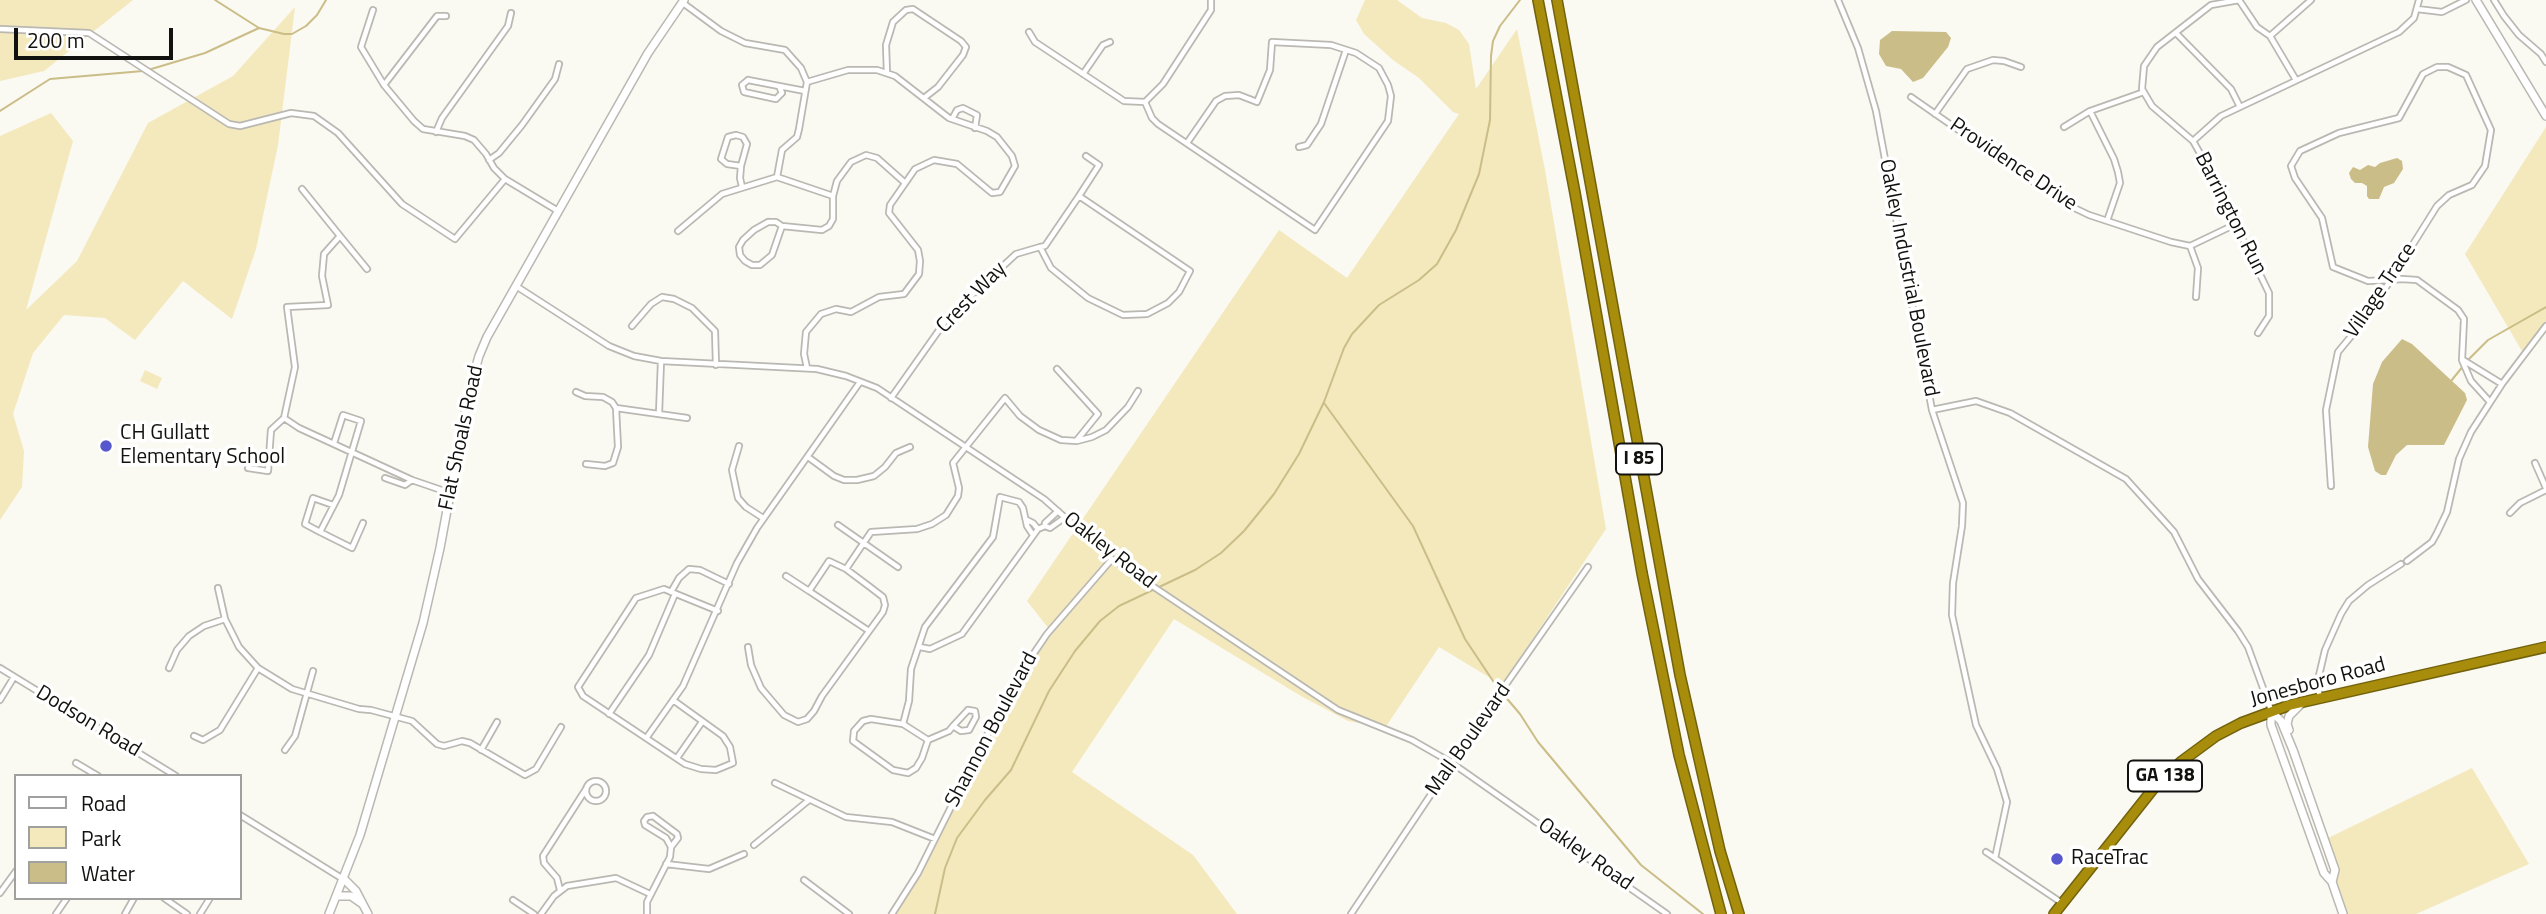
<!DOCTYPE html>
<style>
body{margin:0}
#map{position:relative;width:2546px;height:914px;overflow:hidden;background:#faf9f2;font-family:"Titillium Web",sans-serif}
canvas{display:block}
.legend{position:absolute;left:14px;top:774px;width:228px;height:126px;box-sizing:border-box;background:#fff;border:2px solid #a0a09f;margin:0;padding:9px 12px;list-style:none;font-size:21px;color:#11110f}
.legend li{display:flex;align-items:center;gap:14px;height:35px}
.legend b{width:35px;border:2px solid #a0a09f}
.scale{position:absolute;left:14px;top:28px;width:159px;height:32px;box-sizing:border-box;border:4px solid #11110f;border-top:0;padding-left:9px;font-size:21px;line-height:24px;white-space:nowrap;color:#11110f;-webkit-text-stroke:5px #fff;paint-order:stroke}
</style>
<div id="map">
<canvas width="2546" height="914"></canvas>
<ul class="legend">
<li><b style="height:9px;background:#fff"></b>Road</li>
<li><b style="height:19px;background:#f4e9bd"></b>Park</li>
<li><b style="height:19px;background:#cbbd87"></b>Water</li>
</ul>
<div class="scale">200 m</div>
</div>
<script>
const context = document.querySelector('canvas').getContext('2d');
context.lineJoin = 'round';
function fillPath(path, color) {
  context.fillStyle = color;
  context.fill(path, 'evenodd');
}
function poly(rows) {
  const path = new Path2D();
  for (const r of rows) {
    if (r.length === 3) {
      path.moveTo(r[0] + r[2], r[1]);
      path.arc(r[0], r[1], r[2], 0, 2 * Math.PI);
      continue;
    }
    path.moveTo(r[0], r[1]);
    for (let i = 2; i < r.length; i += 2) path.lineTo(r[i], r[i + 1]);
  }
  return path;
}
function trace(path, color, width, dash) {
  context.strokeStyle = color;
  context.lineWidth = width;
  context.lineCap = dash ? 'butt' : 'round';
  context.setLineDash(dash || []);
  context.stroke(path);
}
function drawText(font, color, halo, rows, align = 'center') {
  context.font = font + ' "Titillium Web",sans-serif';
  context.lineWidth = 7;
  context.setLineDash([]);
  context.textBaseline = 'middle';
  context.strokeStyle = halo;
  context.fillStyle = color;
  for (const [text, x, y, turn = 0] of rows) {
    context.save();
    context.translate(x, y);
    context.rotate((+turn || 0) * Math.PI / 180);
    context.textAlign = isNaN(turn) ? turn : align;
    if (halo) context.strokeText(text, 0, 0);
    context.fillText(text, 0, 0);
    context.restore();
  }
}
fillPath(poly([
 [0,0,133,0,44,71,0,81],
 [1365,0,1397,0,1422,18,1446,23,1459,30,1469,44,1476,89,1517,29,1545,170,1606,529,1502,685,1439,647,1385,728,1348,721,1301,696,1174,619,1072,772,1193,855,1237,914,893,914,940,836,994,725,1049,629,1027,601,1279,230,1347,278,1459,114,1453,112,1419,78,1393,60,1364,34,1356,20],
 [295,7,278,145,256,249,232,319,183,281,135,340,105,318,64,315,33,353,13,414,24,451,22,487,0,520,0,136,51,113,73,141,26,310,77,261,148,123,233,76],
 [2546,127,2546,324,2526,358,2465,254],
 [145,370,162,378,157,389,140,381],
 [2472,768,2529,864,2416,914,2344,914,2324,840]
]), '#f4e9bd');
fillPath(poly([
 [1892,31,1946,32,1951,38,1948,47,1923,78,1913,82,1901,69,1886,66,1879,54,1880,40],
 [2397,158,2402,161,2403,169,2394,183,2384,187,2379,199,2369,199,2367,196,2367,186,2362,183,2355,183,2351,179,2349,173,2353,167,2360,170,2368,165,2375,167,2380,163],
 [2402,339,2412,344,2465,393,2467,400,2444,445,2407,445,2396,455,2386,475,2381,475,2375,471,2368,447,2373,384,2382,362]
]), '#cbbd87');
trace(poly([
 [215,0,259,28,284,34,292,34,306,26,317,15,326,0],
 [148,70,205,53,259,28],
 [0,111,50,79,143,71],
 [2467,361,2488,340,2546,307],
 [2451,381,2464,365],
 [1324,403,1413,526,1465,639,1499,690],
 [1503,694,1520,714,1538,742,1641,865,1703,914],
 [935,914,945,868,957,838,985,800,1011,770,1049,691,1075,651,1100,621,1119,606,1195,570,1221,553,1244,531,1274,494,1299,454,1324,402,1344,348,1352,334,1379,305,1419,280,1437,264,1456,230,1479,174,1490,120,1491,56,1493,41,1500,26,1520,0]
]), '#cbbd87', 2);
const street = poly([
 [1838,0,1858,48,1876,111,1932,410,1963,503,1962,526,1953,583,1952,615,1976,725,1997,769,2007,802,1995,858],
 [2239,0,2211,5,2157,47,2144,66,2142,89,2152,106,2193,141,2210,171,2269,293,2269,316,2258,333],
 [2239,0,2257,27,2270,36,2296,80],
 [2494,0,2504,16,2519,35,2541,54,2546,62],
 [2417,9,2442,12,2466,0],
 [373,10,361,47,384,85,414,121,423,129,465,136,474,140,486,154,494,168,505,179,558,211],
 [0,29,89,33,229,124,240,126,291,113,314,116,338,133,402,204,455,239,505,179],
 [1029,32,1035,42,1124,101,1145,102,1152,118,1158,124,1315,230,1388,121,1391,96,1388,85,1379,68,1356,53,1331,45,1272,42,1270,70,1257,102,1239,95,1225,96,1216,101,1187,143],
 [2176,33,2231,89,2240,107],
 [2270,36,2311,0],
 [887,73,886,45,893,22,906,10,913,9,961,41,966,47,963,55,938,87,924,98],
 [1083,74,1103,45,1110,42],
 [748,80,779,86,782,93,776,99,744,92,742,85,748,80],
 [807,82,848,70,877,70,895,76,949,118,987,131,997,137,1012,156,1015,166,1000,192,992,193,957,164,934,160,915,169,890,205,889,213,918,250,920,261,919,274,904,294,879,297,851,312,836,309,821,314,806,332,804,354,807,368],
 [384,85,437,16,446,16],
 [779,86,805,91],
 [1911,97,2062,202,2089,215,2171,242,2190,246,2236,224],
 [1145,102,1163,84,1211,10,1211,0],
 [2090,111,2114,159,2118,172,2120,183,2107,221],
 [1935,114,1967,69,1993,60,2004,61,2021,67],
 [952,119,957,110,963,108,977,115,975,128],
 [2064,127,2090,111,2144,92],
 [436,132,442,118,508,26,511,13],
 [736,135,743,137,747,144,741,166,727,164,721,159,728,137,736,135],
 [2193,141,2221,116,2399,32,2414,18,2419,0],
 [1299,147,1307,145,1321,124,1346,50],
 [489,160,499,153,522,125,555,79,559,64],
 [741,166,740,178,742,187],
 [777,177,833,196],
 [302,189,340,236,324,254,322,276,328,305,287,307,295,367,284,418,299,428,412,480,450,493],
 [1079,196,1190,271,1179,292,1168,303,1147,314,1123,315,1088,298,1051,268,1040,247,1045,246,1079,196],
 [1079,196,1099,165,1086,156],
 [768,222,776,222,782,226,772,255,760,265,752,265,745,261,740,255,739,247,743,240,754,230,768,222],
 [782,226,822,230,829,226,833,219,833,196,837,181,851,162,866,155,877,158,904,182],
 [678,231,722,194,777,177,782,150,797,137,799,129,807,82,801,68,785,50,745,43,721,31,683,3],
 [340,236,367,269],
 [2190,246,2198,268,2196,297],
 [516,286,609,346,634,356,661,361,817,369,846,376,877,388,1044,499,1112,559,1338,710,1412,740,1452,763,1667,914],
 [632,326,651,304,662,297,674,299,692,308,715,331,716,365],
 [2463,360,2502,384],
 [1057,369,1098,414,1077,440],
 [576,392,585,396,603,397,612,402,616,408,618,447,613,463,605,466,586,464],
 [891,398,949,316,1016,254,1040,247],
 [616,408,687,418],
 [1932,410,1976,401,2010,413,2126,479,2174,532,2198,579,2238,631,2248,647,2271,710],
 [659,414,661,361],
 [334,443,343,415,361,421,339,495,320,532,352,548,363,523],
 [739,446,732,470,738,498,746,507,763,518],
 [808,457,834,476,844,480,857,480,874,476,885,467,896,453,910,447],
 [2535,463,2546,488],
 [248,468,268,471,271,430,284,418],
 [385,478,405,485,412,480],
 [2331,486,2326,410,2338,352,2367,317,2379,297,2391,280,2395,273,2437,206,2449,195,2472,185,2485,166,2491,130,2466,75,2448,67,2437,67,2423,74,2399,118,2339,133,2300,151,2291,166,2295,178,2322,218,2333,267,2368,281,2391,280,2402,279,2417,280,2458,310,2464,319,2462,360,2471,381,2490,402],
 [2510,513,2520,503,2546,490],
 [1027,520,1033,523,1038,529],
 [838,525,898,567],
 [1045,526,1045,523,1058,511],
 [320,532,305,524,313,498,333,505],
 [2407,561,2432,542,2437,533,2447,512,2459,459,2471,432,2502,384,2546,326],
 [846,569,871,532,917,529,932,524,946,515,958,496,959,488,953,463,1005,398,1020,416,1039,430,1061,440,1077,441,1092,437,1106,430,1128,407,1138,391],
 [786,576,809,591],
 [218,588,225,619,239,647,258,668,292,689,359,709,371,710,412,721,437,744,444,746,462,741,470,743,525,775,536,769,561,727],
 [671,592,679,578,689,569,700,570,729,584],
 [748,647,751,665,761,688,784,715,798,722,807,719,814,711,822,696,883,612,885,605,883,597,870,587,846,569,829,561,809,591,869,631],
 [920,647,930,649,962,634,1038,529,1045,526,1050,528,1064,518],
 [0,668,176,776],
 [169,668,177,650,189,636,204,626,225,619],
 [2320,697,2317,684,2325,650,2341,614,2349,601,2368,585,2401,564],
 [0,700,14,677],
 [673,700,723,736,730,747,733,763,716,770,701,769,685,764,583,696,578,687,636,598,664,589,718,611],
 [968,710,975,711,976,717,969,730,961,731,953,726,968,710],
 [609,714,649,655,675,594],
 [871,719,903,724,928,740,922,758,916,768,908,773,893,770,853,741,854,731,863,721,871,719],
 [903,724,909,701,911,669,925,627,993,537,1000,497,1019,502,1023,508,1027,526,1033,535],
 [194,736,203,740,220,730,258,668],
 [647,737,683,686,737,563,757,528,860,382],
 [928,740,949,731,953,726],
 [285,750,295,736,313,671],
 [481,750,497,722],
 [677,758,702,722],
 [76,763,98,776],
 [596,791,10],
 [775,783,846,817,892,822,935,839],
 [240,815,343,879],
 [653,816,677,834,678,838,671,847,666,838,645,825,644,821,647,817,653,816],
 [754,845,809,800],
 [1986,852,2062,903],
 [666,864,709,869,744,854],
 [804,880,849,914],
 [560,890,557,878,544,863,543,856,586,789],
 [0,893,16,871],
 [164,898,187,914],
 [513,900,534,914],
 [56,914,67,898],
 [125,914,134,898],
 [200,914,210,898],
 [541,914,554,896,567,886,616,878,650,894],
 [647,914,647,902,670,857,671,847],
 [892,914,918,873,1011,687,1047,634,1112,559],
 [1351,914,1474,730,1588,567]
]);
const secondary = poly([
 [2476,0,2546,116],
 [2271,710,2271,725,2324,873,2332,882,2343,914],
 [2271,711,2281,721,2293,750,2335,870,2332,882],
 [2289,730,2287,724,2289,716,2302,703],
 [344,879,356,891,368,914],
 [337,896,351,896,361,903],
 [329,914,360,835,423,623,440,548,469,391,479,356,487,337,648,53,684,0]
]);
const highway = poly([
 [1538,0,1575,193,1642,573,1679,755,1721,914],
 [1557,0,1680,675,1720,851,1739,914],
 [2054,914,2157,784,2182,761,2216,736,2241,723,2290,705,2546,647]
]);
trace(street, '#bab8b2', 8);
trace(secondary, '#bab8b2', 10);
trace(highway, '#72620c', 12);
trace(street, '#fff', 4.5);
trace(secondary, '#fff', 7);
trace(highway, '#a78d0b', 9);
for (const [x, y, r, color] of [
 [106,446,7,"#5757ce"],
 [2057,859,7,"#5757ce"]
]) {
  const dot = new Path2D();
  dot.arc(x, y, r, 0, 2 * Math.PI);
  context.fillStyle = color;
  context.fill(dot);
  trace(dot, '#fff', 2.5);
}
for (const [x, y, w] of [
 [1639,459,46],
 [2165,776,74]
]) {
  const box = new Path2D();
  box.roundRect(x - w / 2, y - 15.5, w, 31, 5);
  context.fillStyle = '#fff';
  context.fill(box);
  trace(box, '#11110f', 2);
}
drawText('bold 19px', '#11110f', null, [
 ["I 85",1639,459],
 ["GA 138",2165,776]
]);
drawText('21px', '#11110f', '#fff', [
 ["Providence Drive",2013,165,34],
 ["Barrington Run",2230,214,63],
 ["Oakley Industrial Boulevard",1908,278,79],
 ["Village Trace",2381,291,-56],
 ["Crest Way",972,298,-46],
 ["Flat Shoals Road",462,438,-78],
 ["Oakley Road",1109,551,38],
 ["Jonesboro Road",2318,683,-15],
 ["Dodson Road",88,722,31],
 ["Shannon Boulevard",992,730,-62],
 ["Mall Boulevard",1469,740,-55],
 ["Oakley Road",1585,855,35]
]);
drawText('21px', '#11110f', '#fff', [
 ["CH Gullatt",120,434],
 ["Elementary School",120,458],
 ["RaceTrac",2071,859]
], 'left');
</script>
